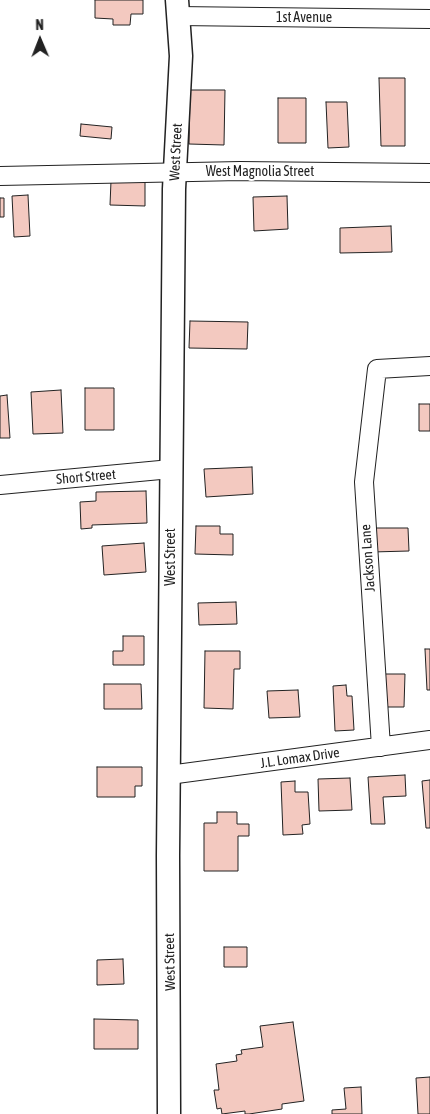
<!DOCTYPE html>
<style>
body{margin:0}
#map{position:relative;width:430px;height:1114px;overflow:hidden;background:#fff;font-family:"Asap Condensed",sans-serif}
canvas{display:block}
.north{position:absolute;left:15px;top:15px;width:50px;height:50px;-webkit-text-stroke:4px #fff;paint-order:stroke;rotate:359deg;font-size:14px;font-weight:700;line-height:20px;text-align:center;color:#222}
.north::after{content:'';display:block;margin:auto;width:18px;height:22px;background:#222;clip-path:polygon(50% 0,100% 100%,50% 72%,0 100%)}
</style>
<div id="map">
<canvas width="430" height="1114"></canvas>
<div class="north">N</div>
</div>
<script>
const context = document.querySelector('canvas').getContext('2d');
context.lineJoin = 'round';
function fillPath(path, color) {
  context.fillStyle = color;
  context.fill(path, 'evenodd');
}
function poly(rows) {
  const path = new Path2D();
  for (const r of rows) {
    path.moveTo(r[0], r[1]);
    for (let i = 2; i < r.length; i += 2) path.lineTo(r[i], r[i + 1]);
  }
  return path;
}
function trace(path, color, width, dash) {
  context.strokeStyle = color;
  context.lineWidth = width;
  context.lineCap = dash ? 'butt' : 'round';
  context.setLineDash(dash || []);
  context.stroke(path);
}
function drawText(font, color, halo, rows, align = 'center') {
  context.font = font + ' "Asap Condensed",sans-serif';
  context.lineWidth = 4;
  context.setLineDash([]);
  context.textBaseline = 'middle';
  context.strokeStyle = halo;
  context.fillStyle = color;
  for (const [text, x, y, turn = 0] of rows) {
    context.save();
    context.translate(x, y);
    context.rotate((+turn || 0) * Math.PI / 180);
    context.textAlign = isNaN(turn) ? turn : align;
    if (halo) context.strokeText(text, 0, 0);
    context.fillText(text, 0, 0);
    context.restore();
  }
}
const building = poly([
 [95,0,143,0,143,14,131,14,130,25,113,25,113,19,95,18,95,0],
 [379,78,405,78,405,146,381,146,379,78],
 [190,90,225,90,224,145,189,144,190,90],
 [278,98,306,98,306,143,278,143,278,98],
 [326,102,347,102,349,147,328,148,326,102],
 [81,124,112,127,111,139,80,136,81,124],
 [111,181,145,182,145,206,110,205,111,181],
 [28,195,30,236,14,237,12,196,28,195],
 [287,196,288,229,254,231,253,197,287,196],
 [0,198,4,198,4,217,0,217,0,198],
 [391,226,392,252,340,253,340,228,391,226],
 [190,321,248,322,247,349,189,348,190,321],
 [85,388,114,388,114,430,85,430,85,388],
 [61,390,63,433,33,434,31,392,61,390],
 [7,395,10,438,0,438,0,396,7,395],
 [419,404,430,404,430,431,419,431,419,404],
 [252,467,253,494,206,497,204,469,252,467],
 [146,491,147,523,92,525,92,528,81,529,80,502,96,501,96,492,146,491],
 [196,526,220,526,220,534,233,534,233,555,195,554,196,526],
 [372,528,408,528,409,551,372,552,372,528],
 [144,543,146,572,104,575,102,546,144,543],
 [236,602,237,624,199,625,198,603,236,602],
 [123,636,144,636,144,665,113,665,113,651,123,651,123,636],
 [425,649,430,649,430,690,427,690,425,649],
 [205,651,240,651,240,669,234,669,233,709,204,708,205,651],
 [380,674,405,674,404,707,379,707,380,674],
 [104,684,141,684,142,709,104,709,104,684],
 [346,685,347,696,352,696,354,730,335,731,333,686,346,685],
 [298,690,300,717,269,718,267,691,298,690],
 [97,767,142,767,142,786,135,786,135,797,97,797,97,767],
 [405,775,406,796,383,797,385,824,371,824,368,777,405,775],
 [350,778,352,810,319,811,318,779,350,778],
 [430,780,430,828,426,828,422,781,430,780],
 [295,781,295,792,308,792,310,824,302,825,303,834,283,835,281,782,295,781],
 [217,812,237,812,237,824,249,824,249,836,238,836,238,871,204,871,204,823,217,823,217,812],
 [224,947,247,947,247,967,224,967,224,947],
 [123,959,124,984,97,985,97,960,123,959],
 [94,1019,138,1020,138,1049,94,1049,94,1019],
 [293,1022,304,1101,282,1104,282,1109,249,1114,245,1114,245,1111,222,1114,221,1108,217,1109,214,1090,219,1090,216,1064,237,1061,236,1055,242,1054,241,1050,263,1047,260,1026,293,1022],
 [430,1077,430,1114,418,1114,416,1078,430,1077],
 [361,1087,362,1114,332,1114,332,1110,346,1109,344,1088,361,1087]
]);
fillPath(building, '#f3c9c0');
trace(building, '#222', 1);
const minor = poly([
 [177,16,430,19],
 [0,176,240,171,430,173],
 [0,485,171,469],
 [381,747,364,482,377,369,430,366],
 [169,775,430,740]
]);
const tertiary = poly([
 [169,1114,168,855,174,189,181,56,177,0]
]);
trace(minor, '#222', 20);
trace(tertiary, '#222', 25);
trace(minor, '#fff', 18);
trace(tertiary, '#fff', 22);
drawText('14px', '#222', '#fff', [
 ["1st Avenue",304,18],
 ["West Street",176,152,-87],
 ["West Magnolia Street",260,172],
 ["Short Street",86,477,-5],
 ["West Street",171,557,-90],
 ["Jackson Lane",368,558,-94],
 ["J.L. Lomax Drive",300,758,-8],
 ["West Street",170,962,-91]
]);
</script>
